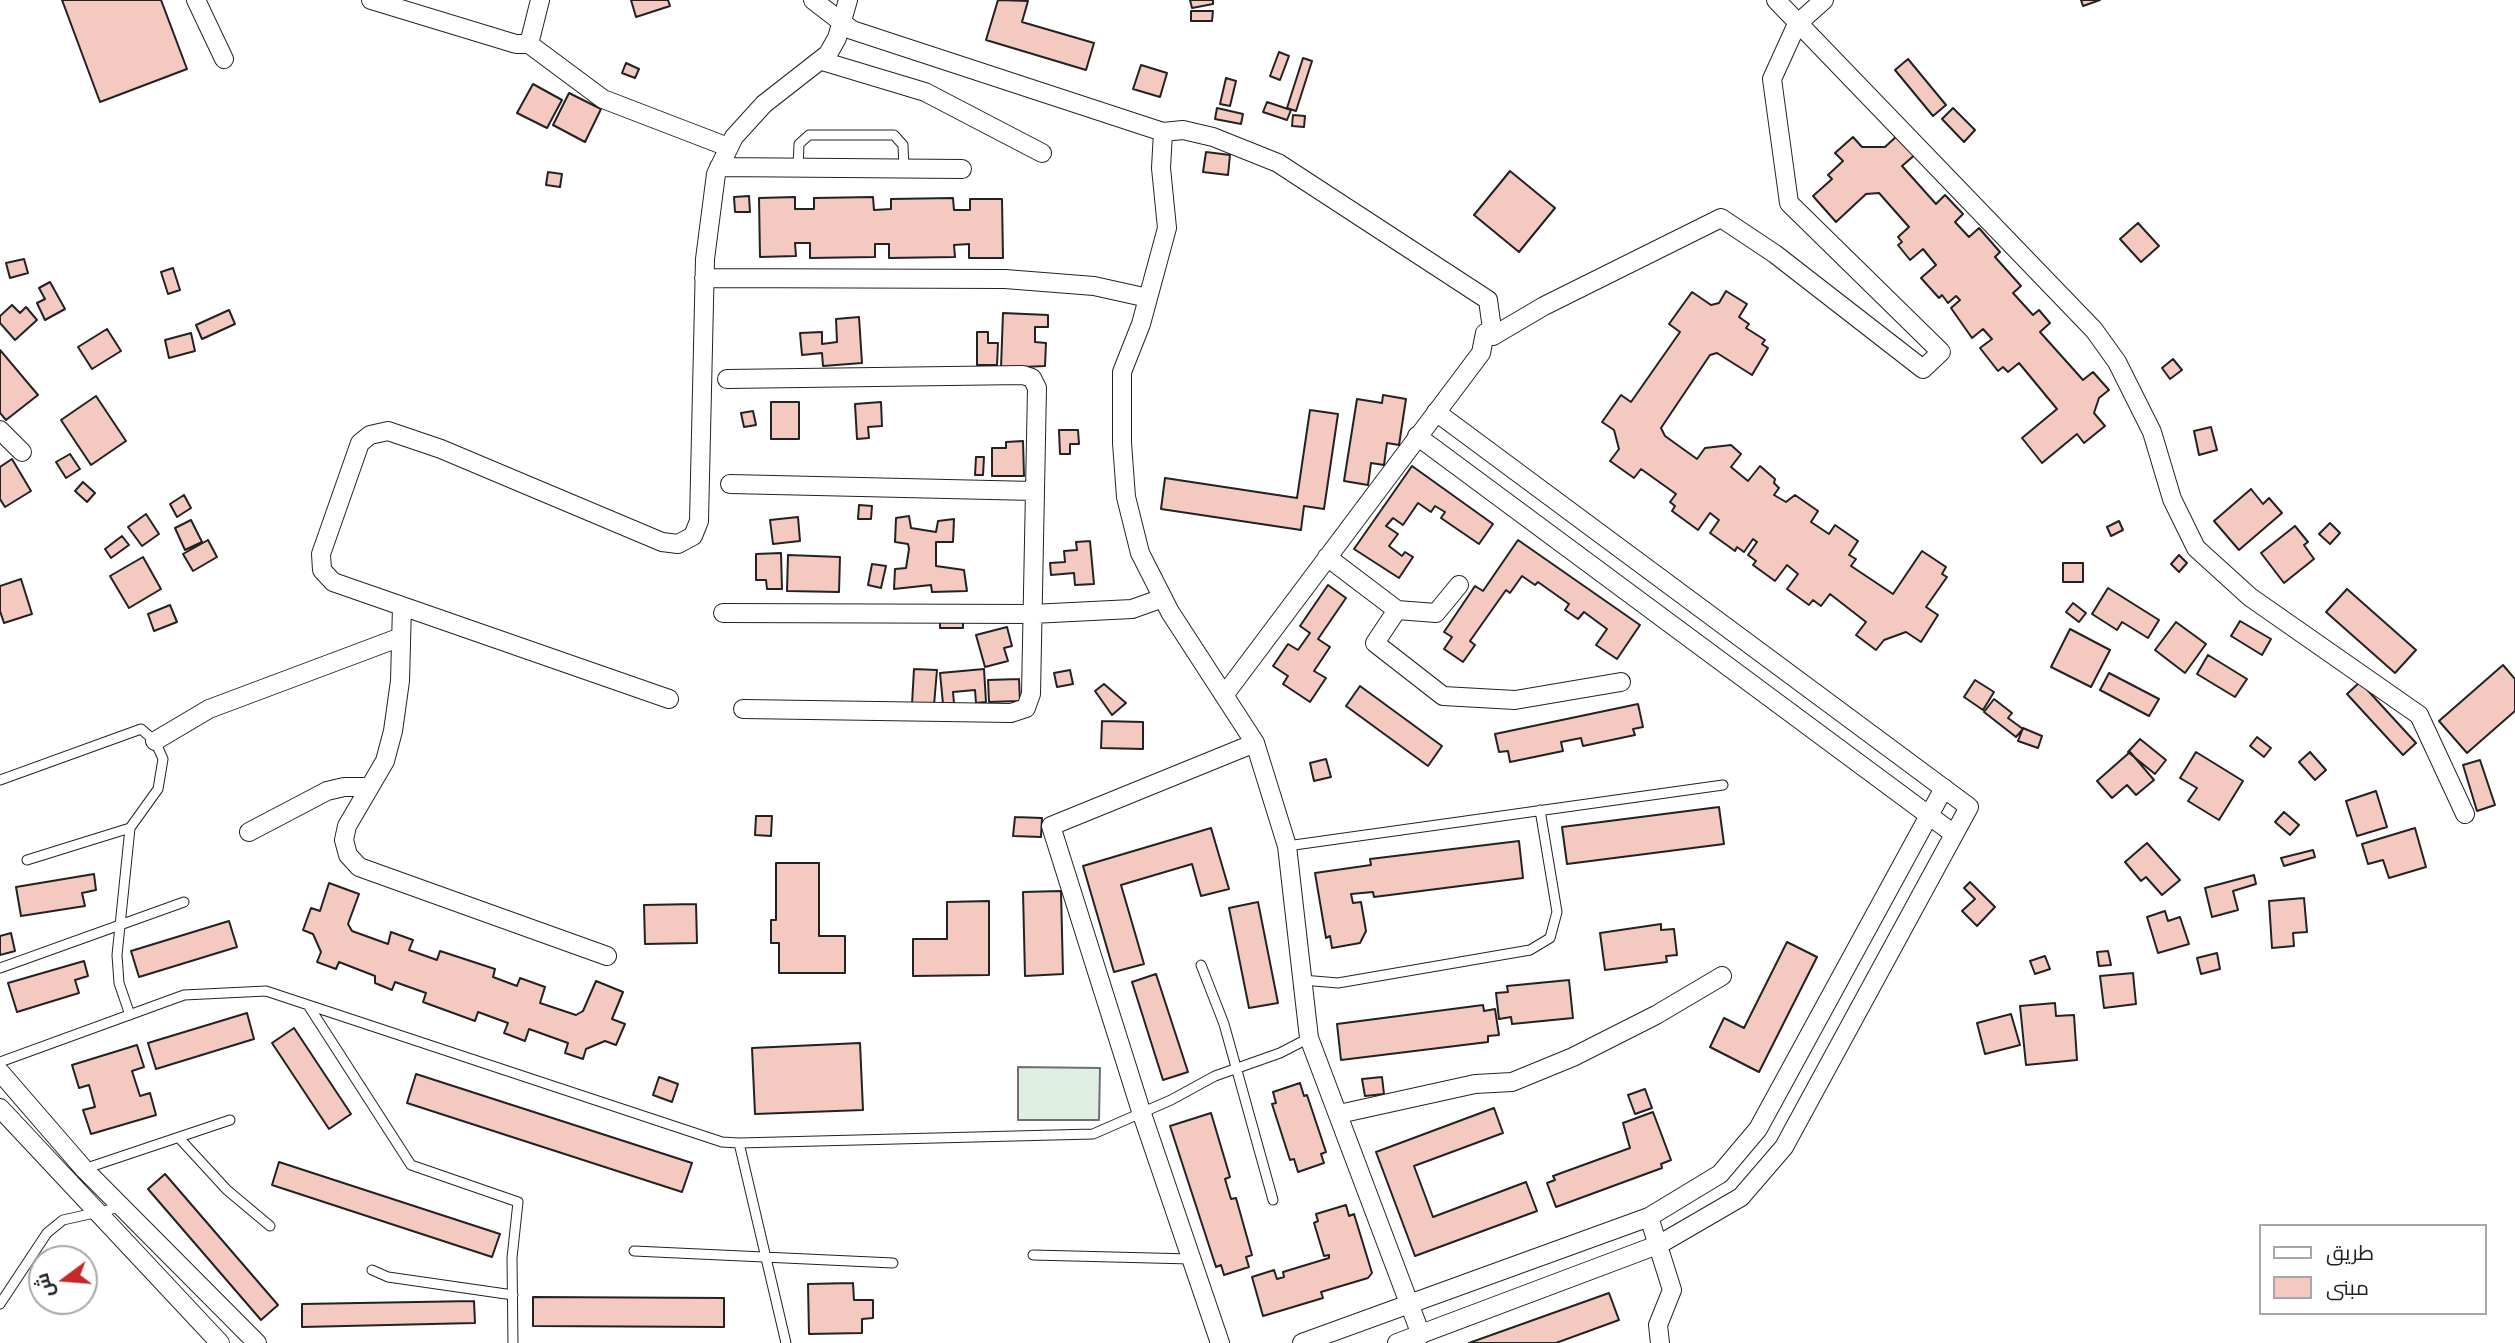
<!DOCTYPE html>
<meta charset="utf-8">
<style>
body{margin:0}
#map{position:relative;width:2515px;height:1343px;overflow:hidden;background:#fff;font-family:"Space Grotesk",Cairo,sans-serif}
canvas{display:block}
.legend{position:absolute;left:2259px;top:1224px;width:228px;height:91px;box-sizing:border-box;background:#fff;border:2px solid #a7a7a7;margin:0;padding:9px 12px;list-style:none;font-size:21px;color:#222}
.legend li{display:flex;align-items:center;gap:14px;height:35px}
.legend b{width:35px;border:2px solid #a7a7a7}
.north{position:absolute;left:28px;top:1245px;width:70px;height:70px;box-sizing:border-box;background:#fff;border:2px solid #a7a7a7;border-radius:50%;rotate:254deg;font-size:19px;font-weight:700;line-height:28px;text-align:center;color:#222}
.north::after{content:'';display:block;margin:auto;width:24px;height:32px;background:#c62828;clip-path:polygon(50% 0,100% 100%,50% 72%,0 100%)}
</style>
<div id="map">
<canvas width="2515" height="1343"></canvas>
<ul class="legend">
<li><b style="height:9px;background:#fff"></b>طريق</li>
<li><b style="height:19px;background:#f3c9c0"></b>مبنى</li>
</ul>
<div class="north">ش</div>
</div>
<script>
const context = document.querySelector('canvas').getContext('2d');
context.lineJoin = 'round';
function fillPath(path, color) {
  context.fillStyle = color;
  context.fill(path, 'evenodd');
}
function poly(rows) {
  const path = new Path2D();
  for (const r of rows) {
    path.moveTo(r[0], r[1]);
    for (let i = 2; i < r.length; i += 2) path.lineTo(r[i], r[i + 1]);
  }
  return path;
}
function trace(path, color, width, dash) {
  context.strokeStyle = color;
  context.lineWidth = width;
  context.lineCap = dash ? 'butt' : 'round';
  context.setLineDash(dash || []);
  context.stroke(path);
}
const green = poly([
 [1018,1067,1100,1068,1099,1120,1018,1120,1018,1067]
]);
fillPath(green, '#e0efe3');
trace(green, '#6f6f6f', 2);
const building = poly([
 [62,0,161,0,187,69,100,102,62,0],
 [631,0,668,0,670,6,636,17,631,0],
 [998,0,1028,1,1022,22,1094,43,1086,70,986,40,998,0],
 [1190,0,1213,0,1213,4,1192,8,1190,0],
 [2081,0,2100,0,2083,6,2081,0],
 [1191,11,1213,11,1212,21,1191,21,1191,11],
 [1279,52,1289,56,1280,80,1270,76,1279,52],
 [1303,58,1312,61,1296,111,1287,108,1303,58],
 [1908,59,1946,105,1933,116,1895,70,1908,59],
 [626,63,639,69,635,78,622,73,626,63],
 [1141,65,1167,73,1160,97,1133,89,1141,65],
 [1226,78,1236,81,1230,106,1220,104,1226,78],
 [533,84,562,100,547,128,517,113,533,84],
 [569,93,601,109,585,142,553,125,569,93],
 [1267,102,1291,110,1287,120,1263,112,1267,102],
 [1217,108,1243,114,1241,124,1215,119,1217,108],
 [1953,108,1975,130,1964,142,1942,119,1953,108],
 [1293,115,1305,116,1304,127,1292,126,1293,115],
 [1899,134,1917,153,1902,166,1936,204,1945,195,1963,214,1955,222,1969,237,1979,228,2000,252,1995,257,2021,286,2013,293,2033,315,2039,310,2050,323,2040,332,2083,380,2093,372,2109,390,2099,398,2094,413,2105,426,2084,443,2077,434,2042,463,2022,438,2057,409,2019,363,2008,372,2003,367,1998,371,1980,348,1992,339,1983,329,1972,338,1951,308,1960,300,1956,296,1948,303,1942,295,1939,298,1921,278,1936,265,1923,249,1910,260,1898,245,1902,242,1898,237,1909,227,1879,193,1866,194,1836,222,1813,196,1832,179,1828,175,1843,161,1835,153,1853,137,1862,147,1885,147,1899,134],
 [1206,152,1230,155,1228,175,1203,172,1206,152],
 [1510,171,1555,208,1519,252,1474,215,1510,171],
 [548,172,562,174,560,187,546,185,548,172],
 [749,196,750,212,735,212,734,197,749,196],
 [795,197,795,209,814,209,814,198,873,197,874,210,891,209,891,199,953,198,954,210,970,210,970,199,1002,199,1003,258,969,258,969,244,954,245,955,257,889,258,889,244,875,244,875,257,810,258,810,243,795,243,796,256,760,257,759,198,795,197],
 [2138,223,2159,246,2141,262,2120,239,2138,223],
 [24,259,28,273,10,278,6,263,24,259],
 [173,268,180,290,168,294,161,272,173,268],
 [50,282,65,309,45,320,37,303,45,299,39,288,50,282],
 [1726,291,1747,304,1739,317,1749,324,1746,328,1765,340,1762,344,1768,348,1752,375,1717,353,1710,355,1661,428,1665,436,1697,459,1705,448,1731,445,1741,454,1731,467,1748,481,1760,466,1775,479,1774,483,1779,488,1774,495,1786,502,1795,495,1818,511,1811,522,1829,534,1835,525,1858,541,1849,555,1856,559,1851,566,1893,594,1922,551,1946,567,1942,574,1947,577,1926,607,1938,615,1921,642,1906,632,1884,640,1876,650,1856,635,1866,622,1830,594,1821,606,1813,600,1809,605,1787,589,1798,574,1787,565,1775,581,1753,565,1756,561,1748,555,1757,542,1753,539,1744,552,1737,547,1735,551,1710,533,1719,520,1710,513,1698,530,1672,511,1675,506,1670,502,1676,494,1641,469,1634,478,1610,461,1619,449,1614,430,1602,422,1621,395,1631,402,1680,332,1669,324,1692,292,1711,305,1719,303,1726,291],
 [12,305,20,313,26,307,37,320,15,340,0,323,0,316,12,305],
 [229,310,235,324,202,339,196,325,229,310],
 [1003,313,1048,315,1048,327,1035,327,1035,342,1046,343,1045,366,1001,368,1003,313],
 [859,317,862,363,823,366,822,353,802,355,800,333,822,332,822,344,837,342,836,319,859,317],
 [107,329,121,351,92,369,78,347,107,329],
 [977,332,988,332,988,343,998,343,997,365,977,365,977,332],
 [191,333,195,351,169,358,165,340,191,333],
 [0,350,38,395,6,420,0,413,0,350],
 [2173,359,2182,370,2170,379,2162,368,2173,359],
 [1383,395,1406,399,1399,445,1387,443,1384,465,1371,463,1368,485,1344,481,1357,399,1382,403,1383,395],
 [96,396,126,441,91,465,61,420,96,396],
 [771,402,799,402,799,439,771,439,771,402],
 [881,402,882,426,868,427,869,438,857,439,855,404,881,402],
 [1310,410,1338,414,1324,509,1304,506,1301,530,1161,509,1165,478,1297,498,1310,410],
 [753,411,756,425,744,427,741,413,753,411],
 [2211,427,2217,450,2199,455,2194,431,2211,427],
 [1059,430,1078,430,1079,444,1070,444,1070,454,1060,454,1059,430],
 [1023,441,1024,476,992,476,992,448,1006,448,1006,442,1023,441],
 [70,454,80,469,66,478,56,462,70,454],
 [976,457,984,457,983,475,975,475,976,457],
 [12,459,31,491,5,507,0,499,0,467,12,459],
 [1412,466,1493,524,1479,544,1441,518,1445,512,1435,506,1431,512,1418,503,1403,525,1393,518,1386,526,1398,534,1389,546,1402,556,1405,552,1413,557,1399,578,1354,549,1412,466],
 [83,482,95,493,87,502,75,491,83,482],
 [2251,489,2263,504,2269,498,2282,513,2239,550,2214,521,2251,489],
 [184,495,191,508,177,517,170,504,184,495],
 [859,505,872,506,871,519,858,519,859,505],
 [146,514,159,534,142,546,128,527,146,514],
 [909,516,911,528,936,532,938,521,954,519,953,542,936,542,936,566,964,570,967,591,932,592,931,585,894,589,895,569,906,568,909,549,908,544,895,542,896,518,909,516],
 [798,517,800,541,773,544,770,520,798,517],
 [191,520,202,542,185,550,175,528,191,520],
 [2119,521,2123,530,2111,536,2107,527,2119,521],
 [2330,523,2340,533,2330,544,2319,534,2330,523],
 [2295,526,2308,542,2304,545,2314,559,2284,583,2261,553,2295,526],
 [122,536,129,545,111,558,105,549,122,536],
 [208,540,217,557,193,571,183,554,208,540],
 [1518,540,1640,625,1617,659,1596,645,1607,629,1584,612,1578,619,1565,610,1569,604,1538,582,1535,585,1522,576,1510,593,1506,590,1470,641,1475,645,1463,662,1444,649,1452,637,1444,632,1475,586,1483,591,1518,540],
 [1090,541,1094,584,1075,585,1074,573,1051,575,1050,563,1065,562,1064,551,1077,550,1076,542,1090,541],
 [781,553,782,589,767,589,766,580,756,580,756,554,781,553],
 [788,555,840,557,839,592,787,591,788,555],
 [2179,555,2187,563,2179,572,2171,564,2179,555],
 [143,557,161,589,129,608,110,576,143,557],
 [2063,563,2083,563,2083,582,2063,582,2063,563],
 [872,564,886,566,881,588,868,585,872,564],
 [21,579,32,614,4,623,0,611,0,586,21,579],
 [1328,585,1346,598,1318,639,1330,647,1314,671,1326,678,1310,702,1283,684,1288,676,1273,666,1288,644,1298,650,1310,633,1300,626,1328,585],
 [2108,588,2159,620,2148,638,2122,622,2117,630,2092,614,2108,588],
 [2347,589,2416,650,2395,673,2326,612,2347,589],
 [2073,603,2086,613,2079,622,2066,612,2073,603],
 [170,605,177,622,154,631,148,614,170,605],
 [940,616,963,616,963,628,940,628,940,616],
 [2240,621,2271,639,2262,655,2231,636,2240,621],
 [2176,622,2206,644,2185,673,2155,650,2176,622],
 [1007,627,1012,646,1004,648,1008,661,985,667,976,635,1007,627],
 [2070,629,2110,650,2091,687,2051,667,2070,629],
 [2208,655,2247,679,2235,697,2197,674,2208,655],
 [2503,665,2515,679,2515,711,2467,753,2439,721,2503,665],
 [914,669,937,670,934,705,912,704,914,669],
 [984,669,986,702,976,703,975,690,953,692,954,703,943,704,940,673,984,669],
 [1070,670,1073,684,1057,687,1054,673,1070,670],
 [2109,673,2159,699,2149,716,2100,690,2109,673],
 [1019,679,1020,701,989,702,988,680,1019,679],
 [1975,680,1994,692,1983,710,1964,697,1975,680],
 [2360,682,2416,743,2403,755,2347,694,2360,682],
 [1104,684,1126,703,1112,715,1095,691,1104,684],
 [1360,686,1442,746,1428,766,1346,706,1360,686],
 [1994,699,2012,713,2008,718,2023,729,2016,737,1984,712,1994,699],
 [1638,704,1643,727,1633,729,1635,735,1583,746,1581,738,1561,742,1563,751,1510,762,1508,751,1499,752,1495,734,1638,704],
 [1102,721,1143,722,1143,749,1101,748,1102,721],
 [2023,728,2042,736,2038,748,2018,741,2023,728],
 [2257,737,2271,748,2264,757,2250,746,2257,737],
 [2140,739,2166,760,2155,774,2128,752,2140,739],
 [2130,752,2154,780,2136,795,2127,785,2112,798,2097,781,2130,752],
 [2196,752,2243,781,2219,820,2188,801,2197,788,2180,778,2196,752],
 [2310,752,2326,770,2315,780,2299,762,2310,752],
 [1326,759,1331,777,1314,781,1310,763,1326,759],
 [2480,760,2495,805,2477,811,2463,765,2480,760],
 [2376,791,2387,827,2357,836,2346,801,2376,791],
 [1719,807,1724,844,1567,864,1562,827,1719,807],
 [2284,812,2299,825,2290,835,2275,822,2284,812],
 [756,816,772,816,771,836,755,835,756,816],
 [1015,817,1042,818,1041,837,1013,836,1015,817],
 [1211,828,1229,889,1201,896,1192,864,1121,885,1144,964,1114,972,1083,866,1211,828],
 [2415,828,2426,867,2389,878,2383,860,2368,864,2362,844,2415,828],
 [1519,841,1523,878,1374,897,1373,892,1351,894,1353,903,1361,902,1366,931,1360,943,1332,948,1330,936,1326,938,1315,873,1371,865,1370,859,1519,841],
 [2147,843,2180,880,2162,895,2146,877,2141,881,2125,862,2147,843],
 [2313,850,2315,857,2284,866,2281,858,2313,850],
 [776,863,819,863,819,936,845,936,845,973,779,973,779,943,771,943,771,920,776,920,776,863],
 [94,874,96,890,82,893,85,906,21,916,16,887,94,874],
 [2254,875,2256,884,2233,891,2238,910,2212,917,2205,888,2254,875],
 [1970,882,1995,907,1977,926,1962,911,1975,899,1964,888,1970,882],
 [329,883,359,894,348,924,352,931,388,944,391,932,413,940,409,950,437,960,440,951,495,969,493,977,517,986,520,978,545,987,540,1003,576,1015,583,1011,596,981,623,992,612,1019,625,1024,616,1045,605,1041,586,1049,583,1059,565,1053,568,1043,529,1029,525,1041,504,1033,508,1023,478,1012,475,1021,423,1002,426,993,395,982,392,990,375,983,375,976,339,962,336,969,317,962,321,952,313,934,303,930,311,908,320,911,329,883],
 [1061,891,1063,974,1025,976,1023,892,1061,891],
 [2304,898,2307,932,2293,933,2294,946,2272,948,2269,901,2304,898],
 [989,901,989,975,913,976,913,939,947,939,947,902,989,901],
 [1258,902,1278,1003,1249,1008,1229,908,1258,902],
 [696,904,697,943,645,944,644,905,696,904],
 [2165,911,2168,921,2180,917,2189,944,2158,953,2147,917,2165,911],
 [229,921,237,947,139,977,131,951,229,921],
 [1661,924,1661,930,1674,929,1677,955,1666,956,1667,962,1605,970,1600,933,1661,924],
 [11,933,15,951,0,955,0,936,11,933],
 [1787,942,1817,957,1759,1072,1710,1047,1724,1018,1744,1028,1787,942],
 [2108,951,2111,965,2099,966,2097,952,2108,951],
 [2217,953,2220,969,2201,974,2197,958,2217,953],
 [2045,956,2050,969,2035,974,2030,961,2045,956],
 [84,961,88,976,75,980,79,993,17,1012,8,983,84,961],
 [2133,973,2136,1004,2104,1008,2100,976,2133,973],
 [1156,974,1188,1072,1163,1080,1132,982,1156,974],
 [1569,980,1573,1018,1512,1024,1511,1017,1499,1019,1496,993,1508,992,1507,986,1569,980],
 [2055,1003,2056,1016,2074,1015,2077,1060,2026,1065,2020,1006,2055,1003],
 [1483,1005,1484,1011,1495,1009,1499,1035,1488,1036,1488,1042,1341,1060,1337,1024,1483,1005],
 [247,1013,254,1039,156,1069,148,1043,247,1013],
 [2011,1014,2020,1045,1985,1054,1977,1023,2011,1014],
 [294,1028,351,1114,329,1129,272,1043,294,1028],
 [860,1043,863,1110,755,1114,752,1048,860,1043],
 [137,1045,144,1067,132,1071,140,1096,150,1093,156,1115,91,1134,83,1110,95,1107,89,1085,79,1088,72,1065,137,1045],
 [416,1074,692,1163,682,1192,407,1103,416,1074],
 [659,1077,678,1084,672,1102,653,1095,659,1077],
 [1382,1077,1384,1094,1365,1096,1362,1079,1382,1077],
 [1300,1083,1304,1096,1307,1095,1326,1152,1321,1154,1324,1163,1298,1172,1294,1159,1290,1160,1272,1104,1276,1103,1273,1092,1300,1083],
 [1645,1089,1652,1108,1635,1114,1628,1095,1645,1089],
 [1494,1108,1503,1133,1414,1166,1433,1217,1526,1182,1537,1211,1415,1256,1376,1152,1494,1108],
 [1653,1112,1671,1160,1661,1164,1662,1168,1556,1207,1547,1183,1555,1180,1553,1176,1630,1148,1623,1123,1653,1112],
 [1211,1113,1230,1177,1225,1179,1231,1199,1236,1198,1252,1255,1246,1257,1249,1267,1224,1275,1221,1265,1216,1267,1170,1126,1211,1113],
 [279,1162,500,1234,492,1257,272,1185,279,1162],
 [165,1174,278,1305,261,1320,148,1189,165,1174],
 [1346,1205,1349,1216,1354,1214,1372,1273,1368,1278,1321,1292,1323,1298,1263,1316,1252,1277,1274,1270,1277,1279,1284,1277,1283,1272,1329,1258,1329,1255,1324,1256,1314,1223,1318,1221,1316,1214,1346,1205],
 [853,1283,854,1300,873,1300,873,1318,862,1319,862,1333,809,1334,808,1284,853,1283],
 [1609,1293,1619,1320,1556,1343,1469,1343,1609,1293],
 [533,1297,724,1298,724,1327,533,1326,533,1297],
 [474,1301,475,1323,302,1327,302,1304,474,1301]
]);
fillPath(building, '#f3c9c0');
trace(building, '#222', 2);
const lane = poly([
 [798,168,799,144,809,135,894,135,903,145,904,169],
 [0,780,141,729,155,741,163,759,158,789,130,828,117,955,119,983,130,1015],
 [1287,846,1723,785],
 [27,860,130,828],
 [1201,965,1224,1024,1273,1200],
 [0,968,184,902],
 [1302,980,1338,983,1530,950,1550,938,1557,912,1540,810],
 [308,1005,411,1165,518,1202,512,1258,513,1343],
 [0,1062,184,995,266,991,722,1142,739,1143,1093,1134,1171,1100,1215,1076,1280,1053,1309,1038],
 [180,1139,227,1190,270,1226],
 [739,1143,786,1343],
 [84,1169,230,1120],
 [634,1251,893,1263],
 [1033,1255,1191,1259],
 [372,1270,388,1277,513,1295],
 [0,1304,47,1233,63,1220,121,1207]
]);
const street = poly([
 [196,0,224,59],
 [371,0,516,44,529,44,603,99,728,147],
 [813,0,852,30,1163,132,1161,168,1167,228,1141,324,1122,372,1122,443,1126,497,1140,553,1170,612,1255,743,1287,846,1309,1038,1421,1335],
 [1776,0,2094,330,2117,362,2152,432,2172,499,2196,548,2250,597,2419,715,2465,814],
 [529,44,540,0],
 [822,61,925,92,1042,153],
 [1163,132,1183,130,1213,137,1278,163,1488,300,1493,336,1485,333,1481,353,1225,694],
 [719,167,962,169],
 [704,278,1005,279,1094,286,1148,298],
 [1493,336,1544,306,1721,218,1775,254,1923,369,1941,352,1789,203,1772,79,1797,24,1824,0],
 [727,379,1023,375,1032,378,1037,388,1031,694,1026,708,1011,713,743,709],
 [0,430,22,452],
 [1417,436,1954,834],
 [730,484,1034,491],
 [1327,557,1397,610,1375,643,1443,696,1515,700,1621,682],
 [402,606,400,681,393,731,385,761,347,826,344,840,348,855,359,867,607,956],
 [1397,610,1436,613,1459,585],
 [723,613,1032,614,1132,609,1163,598],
 [669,699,333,582,322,570,321,554,360,443,370,435,388,431,441,449,662,542,678,544,693,536,699,521,705,259,716,174,734,137,764,104,828,54,837,38,848,0],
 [155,741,209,709,401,637],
 [249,832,327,791,344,787,369,787],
 [0,1072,84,1169,257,1343],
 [0,1108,220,1343],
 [1339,1114,1475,1084,1512,1082,1573,1057,1656,1015,1722,976],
 [1649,1217,1672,1290,1658,1325,1660,1343],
 [1220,1343,1141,1111,1051,826,1255,743],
 [1302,1343,1649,1217,1720,1174,1758,1129,1944,788],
 [1397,1343,1660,1244,1741,1197,1784,1147,1969,807,1436,412]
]);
trace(lane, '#222', 11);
trace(street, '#222', 20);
trace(lane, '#fff', 9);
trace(street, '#fff', 18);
</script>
